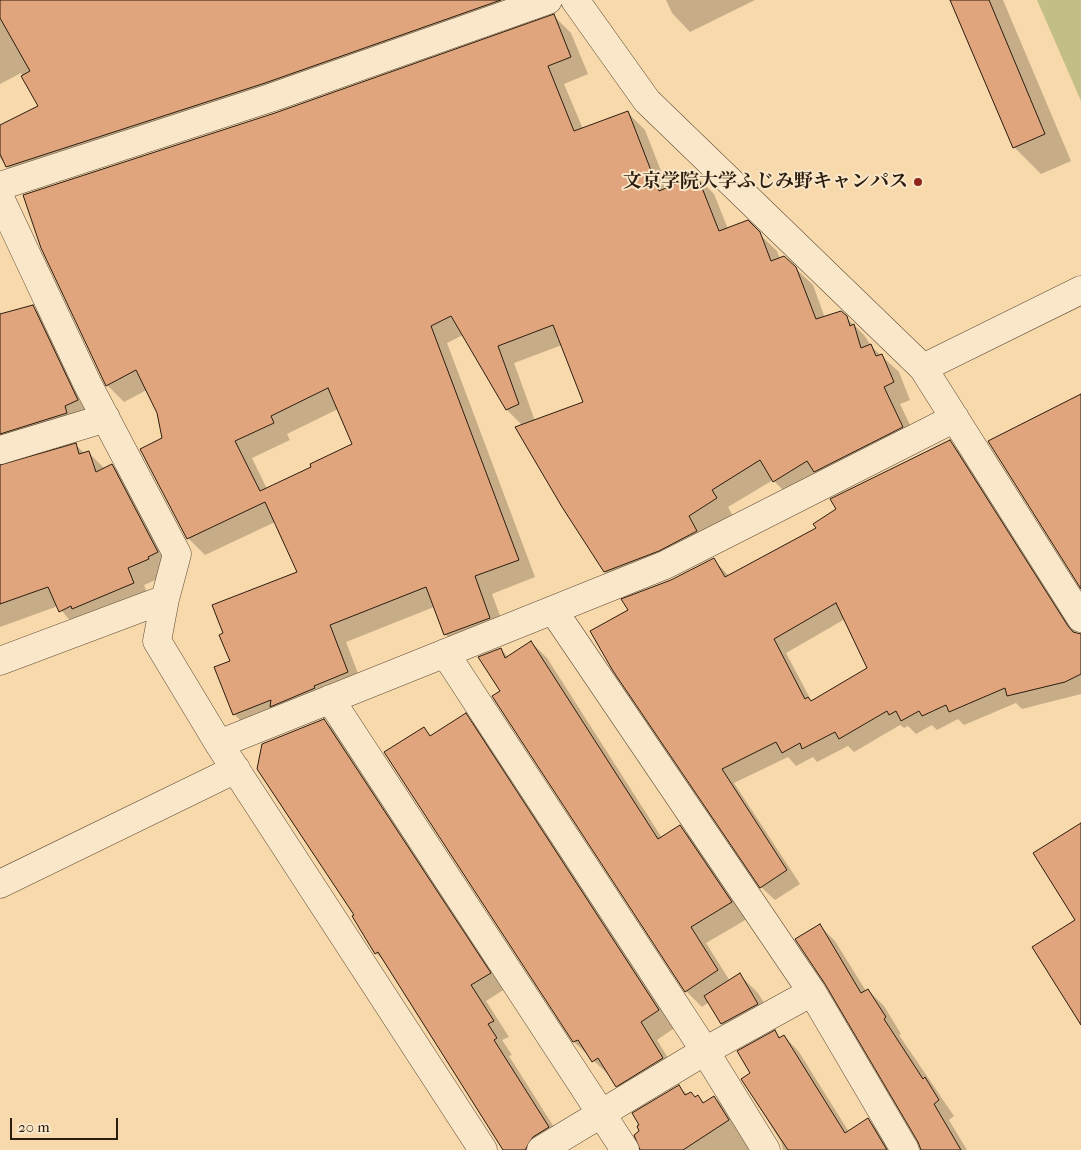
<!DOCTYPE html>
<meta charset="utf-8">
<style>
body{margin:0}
#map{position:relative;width:1081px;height:1150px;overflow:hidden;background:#f8d9ab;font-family:"IM FELL French Canon",serif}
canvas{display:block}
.scale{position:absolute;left:10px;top:1118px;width:108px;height:22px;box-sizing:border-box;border:2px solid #2b1d0f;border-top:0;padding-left:6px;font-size:15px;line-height:18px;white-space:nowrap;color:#2b1d0f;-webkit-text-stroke:4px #fae6c8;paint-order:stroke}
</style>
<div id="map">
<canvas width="1081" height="1150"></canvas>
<div class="scale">20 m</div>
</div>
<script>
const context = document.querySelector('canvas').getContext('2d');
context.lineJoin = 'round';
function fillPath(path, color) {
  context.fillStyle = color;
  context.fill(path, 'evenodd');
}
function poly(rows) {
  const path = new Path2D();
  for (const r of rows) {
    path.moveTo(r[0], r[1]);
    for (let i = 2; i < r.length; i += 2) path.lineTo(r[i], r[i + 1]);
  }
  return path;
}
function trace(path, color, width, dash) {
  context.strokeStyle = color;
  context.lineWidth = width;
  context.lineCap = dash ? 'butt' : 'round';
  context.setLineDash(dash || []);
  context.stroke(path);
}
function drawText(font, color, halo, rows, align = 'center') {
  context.font = font + ' "IM FELL French Canon","Noto Serif JP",serif';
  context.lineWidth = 4;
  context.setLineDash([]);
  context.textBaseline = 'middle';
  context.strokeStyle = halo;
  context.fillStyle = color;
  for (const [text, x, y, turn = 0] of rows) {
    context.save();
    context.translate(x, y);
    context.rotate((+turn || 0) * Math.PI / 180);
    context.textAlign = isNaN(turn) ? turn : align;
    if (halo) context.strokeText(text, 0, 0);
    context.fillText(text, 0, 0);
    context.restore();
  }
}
fillPath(poly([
 [1037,0,1081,0,1081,101]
]), '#c3be85');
fillPath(poly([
 [0,0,530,0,19,180,0,158,0,126,39,106,21,73,0,84],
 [666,0,755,0,690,32,672,13],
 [952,0,1003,0,1071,161,1041,174,1014,147],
 [554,16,571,33,588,74,564,84,583,129,627,112,645,130,668,189,697,177,714,194,728,229,747,222,777,251,780,259,784,257,813,285,825,318,841,312,864,335,872,347,899,372,910,400,900,404,919,444,791,498,773,480,728,507,733,516,623,589,605,572,563,506,522,425,507,410,463,335,447,343,535,577,492,594,507,635,462,652,445,634,434,607,346,642,364,689,251,731,234,714,232,661,298,572,275,522,205,555,188,538,158,413,147,390,124,402,107,385,276,114],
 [562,345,584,403,535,421,514,363],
 [338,409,354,444,313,468,267,489,252,458,290,440,287,434],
 [33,307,50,324,94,417,1,463,1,466,76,445,85,454,89,453,105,469,112,465,128,482,174,569,165,576,144,585,150,600,76,628,58,606,0,627,0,311,1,315],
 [950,442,964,456,1076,634,1081,635,1081,694,1022,709,1016,703,964,725,958,719,937,730,932,725,916,734,908,726,904,728,900,725,854,752,848,746,817,762,813,757,796,766,788,757,734,783,800,884,775,900,761,887,630,610,671,581,713,559,729,576,818,528],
 [845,619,869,669,812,702,786,653],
 [531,642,547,658,662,838,680,827,696,843,747,919,706,943,730,981,740,975,758,993,776,1022,740,1042,722,1024,709,1002,702,1007,686,991,494,697,501,692,501,649,508,657],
 [465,715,483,732,676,1027,657,1040,679,1076,634,1103,611,1077,574,1042,385,753,424,729,432,737],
 [324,720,340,736,505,989,486,1001,509,1037,502,1040,512,1055,509,1056,564,1143,555,1150,505,1150,387,964,376,953,354,917,356,916],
 [819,925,835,941,866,991,868,990,884,1006,901,1034,899,1035,954,1116,949,1120,967,1150,922,1150],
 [774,1032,781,1038,784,1036,799,1052,849,1132,868,1120,884,1136,892,1150,783,1150,781,1142,742,1079,752,1073],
 [679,1087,688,1095,698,1097,705,1103,714,1097,730,1113,753,1150,642,1150,641,1131]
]), '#0003');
const building = poly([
 [0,0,501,0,265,83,6,167,0,154,0,125,38,106,21,76,30,71,0,18,0,0],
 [950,0,989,0,1045,134,1013,148,950,0],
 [554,14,571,57,548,66,574,131,628,111,659,191,697,175,719,231,748,220,760,232,771,261,784,256,796,267,816,319,841,311,847,316,850,326,854,324,861,348,871,344,876,356,882,354,894,382,884,387,903,427,814,472,807,461,773,482,760,460,712,490,717,498,689,516,697,531,659,551,604,572,562,507,515,427,583,402,553,325,498,346,519,404,506,410,451,316,431,326,519,560,475,576,490,618,444,635,426,587,330,625,348,672,314,686,315,688,270,707,271,700,233,715,214,667,230,661,219,635,223,633,212,605,297,572,265,502,187,539,140,449,162,438,157,413,136,370,106,386,41,248,23,195,275,113,554,14],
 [328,388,352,444,310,464,311,467,260,491,235,441,274,423,271,416,328,388],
 [33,305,78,400,65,406,67,413,0,434,0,314,33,305],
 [1081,394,1081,589,988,441,1081,394],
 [950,440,1068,626,1073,632,1081,634,1081,674,1065,682,1007,696,1005,688,949,712,946,705,922,716,919,711,901,721,896,711,889,715,887,711,839,739,835,732,802,749,800,743,782,753,776,742,722,769,787,870,760,888,613,671,590,631,628,610,621,599,671,580,714,558,725,577,816,528,813,524,836,509,830,499,950,440],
 [836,603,867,668,811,701,808,697,805,699,774,639,836,603],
 [76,443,79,454,89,451,96,472,112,464,158,552,148,557,149,559,128,568,134,583,72,609,71,606,59,612,48,587,0,604,0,465,76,443],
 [531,641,658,839,680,825,732,902,691,927,718,970,685,992,492,696,500,691,478,657,501,648,505,658,531,641],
 [466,713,659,1010,641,1022,663,1058,616,1087,598,1058,592,1062,578,1040,573,1042,384,752,424,727,430,736,466,713],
 [324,719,491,973,471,985,494,1021,488,1024,497,1038,494,1040,549,1127,533,1137,525,1150,503,1150,378,952,375,954,352,916,354,915,257,769,262,744,324,719],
 [1081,823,1081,1025,1032,947,1075,920,1033,853,1081,823],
 [820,924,861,993,868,989,886,1017,884,1019,923,1079,925,1077,939,1100,934,1104,961,1150,921,1150,918,1142,825,984,795,939,820,924],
 [740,973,758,1004,721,1024,704,996,740,973],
 [775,1030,779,1038,784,1035,845,1133,868,1118,887,1150,788,1150,741,1079,750,1073,737,1051,775,1030],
 [679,1085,685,1095,691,1092,695,1097,698,1095,703,1103,714,1096,729,1120,683,1150,640,1150,634,1135,639,1131,637,1126,639,1125,632,1113,679,1085]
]);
fillPath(building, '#e0a57c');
trace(building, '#2b1d0f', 1);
const minor = poly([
 [575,0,647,101,923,368,1081,618],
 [0,186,270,98,548,0],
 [0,198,87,383,177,554,165,599,157,641,219,744,483,1150],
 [923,368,1081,290],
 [0,450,106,418],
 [553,610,812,992,905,1150],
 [445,653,705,1051,766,1150],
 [0,661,165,599],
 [330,699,625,1150],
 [219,744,665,565,955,418],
 [0,884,236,769],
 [541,1150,705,1051,812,992]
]);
trace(minor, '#5e4c36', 29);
trace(minor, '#fae6c8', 28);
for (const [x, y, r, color] of [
 [918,182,5,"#8f2418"]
]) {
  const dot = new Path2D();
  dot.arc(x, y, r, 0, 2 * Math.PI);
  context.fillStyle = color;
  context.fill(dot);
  trace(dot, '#fae6c8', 2);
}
drawText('bold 19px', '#2b1d0f', '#fae6c8', [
 ["文京学院大学ふじみ野キャンパス",908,182]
], 'right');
</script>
